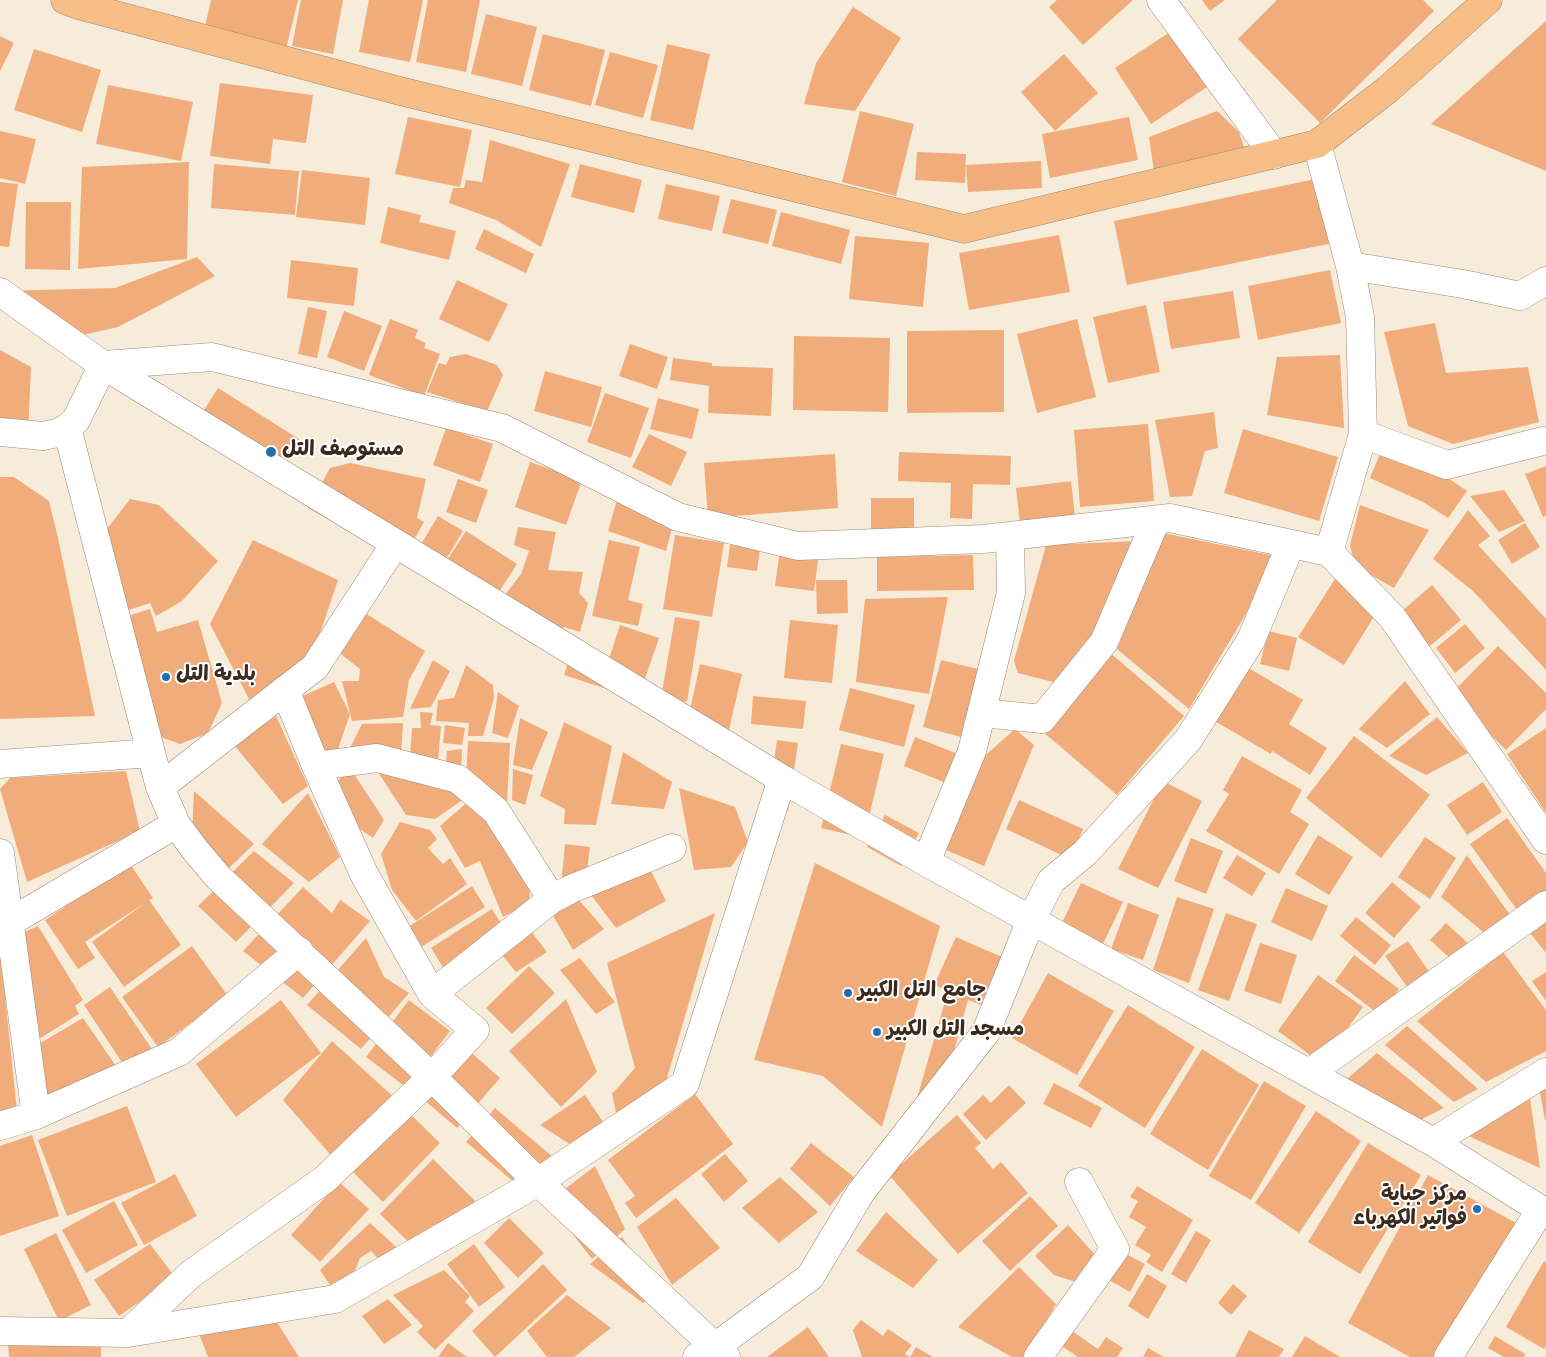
<!DOCTYPE html>
<meta charset="utf-8">
<style>
body{margin:0}
canvas{display:block;background:#f7ebda}
</style>
<canvas width="1546" height="1357"></canvas>
<script>
const context = document.querySelector('canvas').getContext('2d');
context.lineJoin = 'round';
function fillPath(path, color) {
  context.fillStyle = color;
  context.fill(path, 'evenodd');
}
function poly(rows) {
  const path = new Path2D();
  for (const r of rows) {
    path.moveTo(r[0], r[1]);
    for (let i = 2; i < r.length; i += 2) path.lineTo(r[i], r[i + 1]);
  }
  return path;
}
function trace(path, color, width, dash) {
  context.strokeStyle = color;
  context.lineWidth = width;
  context.lineCap = dash ? 'butt' : 'round';
  context.setLineDash(dash || []);
  context.stroke(path);
}
function drawText(font, color, halo, rows, align = 'center') {
  context.font = font + ' "Indie Flower","Playpen Sans Arabic",sans-serif';
  context.lineWidth = 4;
  context.setLineDash([]);
  context.textBaseline = 'middle';
  context.strokeStyle = halo;
  context.fillStyle = color;
  for (const [text, x, y, turn = 0] of rows) {
    context.save();
    context.translate(x, y);
    context.rotate((+turn || 0) * Math.PI / 180);
    context.textAlign = isNaN(turn) ? turn : align;
    if (halo) context.strokeText(text, 0, 0);
    context.fillText(text, 0, 0);
    context.restore();
  }
}
fillPath(poly([
 [211,0,298,0,286,49,204,31],
 [301,0,343,0,333,54,292,46],
 [369,0,423,0,410,62,359,52],
 [428,0,480,0,466,72,416,62],
 [1057,0,1133,0,1083,45,1049,7],
 [1202,0,1225,0,1210,11],
 [1277,0,1423,0,1434,11,1320,123,1238,39],
 [853,7,901,38,855,111,804,104,816,63],
 [486,14,537,27,522,86,471,74],
 [1546,21,1546,171,1431,124],
 [1170,32,1207,87,1151,124,1115,68],
 [543,34,605,50,591,106,529,90],
 [0,36,14,43,0,71],
 [667,44,710,54,693,130,650,120],
 [34,49,101,70,82,132,14,110],
 [610,52,658,65,643,118,595,105],
 [1064,54,1098,93,1055,131,1021,92],
 [220,83,313,95,306,143,273,139,270,164,210,156],
 [108,85,193,102,181,161,96,144],
 [860,111,914,124,896,196,842,182],
 [1217,111,1239,132,1244,147,1154,171,1149,137],
 [408,117,472,130,460,187,395,174],
 [1129,117,1138,160,1050,178,1042,134],
 [0,131,36,139,25,184,0,178],
 [490,140,570,164,541,247,496,220,449,203,453,188,464,188,466,180,482,182],
 [917,152,966,154,965,183,915,180],
 [1041,161,1042,188,968,192,966,165],
 [189,162,187,259,78,269,82,167],
 [214,164,299,171,295,215,211,208],
 [580,164,642,180,634,213,571,197],
 [302,170,370,178,365,225,296,217],
 [1320,178,1333,243,1127,285,1114,221],
 [0,182,18,184,9,247,0,246],
 [666,184,720,196,712,231,658,219],
 [731,199,777,210,768,244,722,233],
 [26,202,71,202,70,270,25,269],
 [388,207,421,215,419,222,456,231,449,260,380,243],
 [781,212,850,230,841,264,772,246],
 [484,229,534,254,526,273,475,249],
 [1059,235,1070,292,969,310,959,253],
 [855,236,929,243,923,307,849,299],
 [197,257,215,276,118,327,56,341,0,291,115,288],
 [291,260,358,268,354,306,287,298],
 [1330,270,1341,323,1258,340,1248,286],
 [457,280,508,304,489,342,439,319],
 [1233,291,1240,338,1171,349,1163,302],
 [1146,305,1160,372,1108,383,1093,317],
 [308,307,327,311,317,358,298,354],
 [344,311,382,326,364,371,327,357],
 [390,319,418,330,415,338,426,343,424,348,440,354,424,396,369,375],
 [1077,319,1096,397,1037,413,1017,334],
 [1435,323,1446,373,1528,367,1539,422,1453,444,1408,426,1384,332],
 [1004,330,1004,412,907,413,907,331],
 [794,336,890,338,888,412,793,410],
 [630,344,668,357,657,389,619,376],
 [0,350,31,367,28,435,0,438],
 [466,354,497,365,503,375,487,411,427,392,439,363,446,365,450,357],
 [1340,355,1344,428,1267,415,1277,357],
 [673,358,712,363,712,366,773,368,771,416,708,413,709,386,670,380],
 [545,371,602,387,591,427,534,411],
 [218,388,299,439,273,480,192,429],
 [605,393,649,408,631,458,587,442],
 [658,398,699,409,692,439,650,429],
 [1214,412,1218,448,1205,451,1192,496,1170,497,1155,420],
 [1148,424,1154,501,1080,507,1074,430],
 [446,428,493,444,480,482,433,465],
 [1243,429,1338,457,1319,521,1224,493],
 [649,434,687,452,671,486,632,467],
 [1384,444,1429,465,1467,491,1448,518,1423,502,1370,478],
 [899,452,1011,456,1010,485,973,484,972,519,950,518,951,483,898,481],
 [835,454,838,508,708,518,704,463],
 [530,462,582,480,566,525,515,507],
 [350,463,426,479,417,518,424,522,402,561,308,508,330,468],
 [1546,466,1546,516,1543,517,1525,474],
 [0,477,14,477,49,501,58,538,95,716,0,719],
 [458,479,488,490,476,523,446,512],
 [1071,481,1075,517,1020,523,1016,488],
 [1504,490,1525,521,1499,532,1470,496],
 [618,496,674,520,666,551,608,531],
 [871,498,914,498,914,531,871,531],
 [130,499,159,505,218,561,182,601,156,616,150,603,123,612,104,533],
 [1360,505,1429,530,1394,588,1355,566,1350,545],
 [1468,510,1490,536,1478,545,1546,619,1546,670,1473,591,1433,559],
 [438,516,463,531,439,571,414,556],
 [1525,523,1540,547,1512,564,1498,540],
 [518,527,556,532,548,570,583,572,579,593,588,603,580,632,564,627,548,640,495,608,521,574,529,551,514,545],
 [466,531,517,564,497,595,446,562],
 [1163,533,1280,557,1189,709,1117,649],
 [675,535,724,543,712,617,663,609],
 [253,540,338,580,311,660,250,701,210,624],
 [609,540,640,547,628,600,643,604,638,626,592,616],
 [1140,541,1084,651,1061,684,1018,673,1014,661,1046,545],
 [730,545,760,549,757,571,727,567],
 [780,549,819,553,814,591,775,586],
 [973,555,974,590,877,591,877,557],
 [1335,579,1380,607,1344,665,1298,637],
 [816,580,847,580,848,613,817,614],
 [1432,585,1461,620,1430,646,1401,612],
 [948,597,929,694,856,682,865,599],
 [354,606,425,651,409,680,403,717,352,721,342,681,359,681,360,669,333,648],
 [150,609,157,632,198,620,222,703,208,733,180,744,146,732,112,621],
 [675,617,700,621,687,702,661,698],
 [790,620,838,625,832,683,784,678],
 [1465,624,1485,648,1455,673,1436,648],
 [620,625,659,638,638,699,564,675,573,647,609,659],
 [1268,631,1297,638,1289,671,1260,664],
 [1498,646,1546,693,1546,709,1506,750,1450,695],
 [1109,652,1184,716,1117,795,1042,731],
 [433,660,450,671,431,707,410,709],
 [941,660,986,671,969,739,923,727],
 [700,664,742,674,726,742,685,733],
 [466,665,493,685,494,698,483,736,468,736,469,723,436,721,438,700,454,698],
 [1245,666,1303,700,1289,724,1327,748,1310,775,1272,751,1271,754,1213,720],
 [1405,681,1430,714,1387,748,1359,729],
 [334,682,350,714,337,752,320,758,296,699],
 [850,688,915,705,904,747,839,730],
 [498,692,519,706,508,738,492,733],
 [753,696,806,701,803,729,751,724],
 [420,712,433,713,430,725,441,726,438,761,410,758,412,728,421,728],
 [276,716,308,786,283,804,234,745],
 [1437,717,1468,753,1426,775,1389,756],
 [520,718,548,732,532,770,513,765],
 [564,722,612,746,596,825,564,824,565,809,540,796],
 [403,723,401,755,347,754,362,724],
 [445,725,465,728,462,745,443,743],
 [1546,728,1546,813,1507,754],
 [1015,729,1034,745,984,866,939,847,979,761],
 [1354,736,1430,795,1381,858,1306,798],
 [915,737,963,756,951,785,904,766],
 [777,740,798,743,788,811,767,809],
 [468,741,510,743,507,803,497,806,466,779],
 [841,744,884,754,864,838,821,828],
 [462,749,461,775,445,771,447,751],
 [623,752,672,782,664,809,611,804],
 [1242,756,1302,790,1290,812,1309,824,1279,874,1206,831,1229,794,1223,790],
 [374,766,427,772,464,799,435,819,406,815],
 [351,769,384,820,373,838,351,823,332,786],
 [513,769,533,775,525,805,512,800],
 [126,771,140,831,27,882,0,789,10,778],
 [1163,781,1202,801,1158,888,1118,869],
 [1483,782,1502,812,1467,835,1447,805],
 [679,788,735,807,748,842,731,867,694,870],
 [194,791,254,844,227,870,192,836],
 [308,793,340,857,309,882,262,844],
 [471,799,529,878,530,903,503,917,480,861,465,868,440,826],
 [1019,800,1083,829,1070,859,1006,829],
 [885,815,919,833,901,866,867,847],
 [1507,818,1546,873,1546,896,1520,914,1470,844],
 [400,822,430,830,437,839,428,848,443,864,450,858,467,884,416,921,392,890,381,854],
 [1318,835,1353,857,1329,895,1295,874],
 [1425,837,1456,858,1430,899,1398,877],
 [1191,838,1223,851,1206,894,1174,881],
 [565,844,590,847,586,879,561,886],
 [254,851,294,883,236,942,198,906],
 [1237,855,1266,873,1252,896,1223,878],
 [1467,855,1513,919,1488,936,1441,897],
 [647,863,666,901,616,928,585,887],
 [815,863,940,926,882,1127,823,1076,754,1060],
 [130,864,153,898,149,900,181,945,124,987,92,942,145,903,85,942,95,958,78,969,45,920],
 [1392,882,1421,907,1394,938,1365,913],
 [1081,883,1123,902,1103,944,1061,925],
 [472,886,485,907,421,947,408,927],
 [303,887,332,913,340,900,370,921,303,998,243,951],
 [1286,888,1328,906,1312,941,1271,922],
 [573,893,604,929,573,950,548,907],
 [1177,897,1214,909,1189,983,1153,970],
 [1128,903,1159,915,1143,960,1111,949],
 [492,909,504,928,446,972,431,948],
 [715,913,665,1085,617,1117,612,1094,635,1068,607,963],
 [1226,913,1257,924,1229,1001,1198,990],
 [1546,913,1546,953,1527,929],
 [1356,917,1391,945,1375,965,1340,936],
 [524,922,547,952,516,972,494,945],
 [1446,923,1470,945,1454,962,1430,940],
 [38,926,83,1000,75,1006,79,1014,39,1039,22,933],
 [956,937,1002,957,981,1005,968,1000,952,1058,915,1105,948,991,934,985],
 [366,938,384,977,409,993,361,1049,307,1005],
 [1408,941,1436,982,1415,998,1385,956],
 [1260,943,1297,955,1281,1004,1244,991],
 [192,946,228,996,158,1047,122,997],
 [1503,952,1546,1010,1546,1051,1486,1082,1417,1021],
 [1354,955,1399,989,1380,1015,1335,981],
 [0,958,1,958,17,1111,0,1118],
 [580,958,615,1002,596,1014,560,970],
 [529,966,555,993,512,1034,486,1008],
 [1546,972,1546,1001,1532,981],
 [1048,973,1114,1011,1077,1075,1012,1038],
 [1318,975,1363,1007,1322,1064,1278,1031],
 [110,987,152,1049,125,1067,84,1005],
 [566,999,597,1072,561,1107,509,1051],
 [281,1000,321,1053,236,1117,196,1064],
 [409,1000,450,1031,407,1088,366,1057],
 [1128,1005,1195,1047,1145,1128,1078,1086],
 [83,1018,118,1069,43,1103,37,1045],
 [1407,1026,1478,1089,1454,1102,1385,1045],
 [332,1041,397,1100,335,1160,283,1100],
 [466,1048,500,1078,457,1128,423,1099],
 [1202,1049,1259,1085,1208,1170,1150,1134],
 [1377,1053,1444,1108,1408,1126,1347,1079],
 [1546,1077,1546,1120,1545,1120,1538,1081],
 [1264,1081,1306,1106,1251,1200,1209,1176],
 [1054,1083,1102,1108,1091,1128,1043,1104],
 [1009,1085,1026,1103,986,1140,963,1114,983,1095,991,1103],
 [1529,1091,1540,1168,1457,1131],
 [695,1094,733,1144,636,1218,625,1203,635,1196,608,1160],
 [585,1095,607,1128,576,1148,540,1125],
 [127,1106,156,1182,67,1216,38,1140],
 [495,1108,554,1158,526,1192,466,1142],
 [1316,1111,1361,1141,1299,1233,1255,1203],
 [409,1113,440,1143,383,1202,352,1171],
 [957,1115,981,1143,975,1148,993,1169,1001,1162,1028,1193,958,1254,889,1175],
 [32,1135,59,1216,0,1236,0,1146],
 [811,1143,854,1177,830,1206,790,1169],
 [1368,1143,1421,1175,1360,1274,1308,1242],
 [725,1154,748,1181,724,1202,701,1174],
 [433,1159,477,1203,424,1257,380,1214],
 [595,1166,625,1229,592,1259,548,1202],
 [175,1174,197,1216,144,1245,121,1203],
 [1428,1175,1518,1224,1445,1357,1410,1357,1348,1323],
 [780,1177,818,1212,779,1243,742,1208],
 [339,1182,369,1209,320,1262,291,1235],
 [1137,1186,1193,1220,1162,1272,1146,1262,1151,1255,1135,1245,1146,1227,1129,1217,1138,1201,1130,1197],
 [1030,1196,1058,1226,1010,1271,982,1241],
 [676,1198,720,1248,672,1285,637,1227],
 [114,1201,138,1245,86,1273,62,1230],
 [886,1212,938,1260,913,1288,856,1251],
 [509,1218,544,1253,518,1278,484,1243],
 [370,1223,407,1257,390,1272,371,1251,360,1258,349,1285,337,1296,320,1270],
 [1068,1225,1098,1258,1082,1284,1054,1275,1035,1256],
 [1196,1231,1211,1240,1186,1283,1171,1274],
 [56,1233,91,1305,59,1321,24,1249],
 [622,1237,658,1291,643,1303,590,1264],
 [150,1244,175,1277,119,1316,94,1280],
 [474,1244,505,1287,479,1307,447,1264],
 [1124,1253,1145,1264,1130,1292,1109,1280],
 [1544,1261,1546,1262,1546,1346,1544,1349,1506,1327],
 [543,1264,567,1290,495,1357,472,1331],
 [1019,1267,1056,1304,1027,1357,1012,1357,958,1327],
 [444,1270,470,1296,465,1302,474,1311,435,1350,417,1332,423,1326,393,1295],
 [1147,1274,1167,1286,1148,1319,1128,1306],
 [1233,1284,1247,1296,1231,1315,1218,1303],
 [567,1295,611,1328,574,1357,547,1357,527,1331],
 [388,1299,412,1325,384,1344,362,1316],
 [275,1319,299,1357,208,1357,198,1331],
 [861,1320,883,1336,888,1329,912,1345,905,1354,910,1357,862,1357,853,1330],
 [808,1327,829,1357,767,1357],
 [1066,1327,1098,1349,1106,1337,1123,1348,1117,1357,1078,1357,1056,1342],
 [1249,1330,1284,1349,1279,1357,1235,1357],
 [1305,1336,1340,1357,1292,1357],
 [1495,1336,1525,1354,1524,1357,1504,1357,1488,1348],
 [101,1338,101,1357,9,1357,8,1342],
 [448,1343,467,1357,438,1357],
 [916,1347,933,1357,910,1357],
 [1148,1348,1164,1357,1143,1357]
]), '#f1ac7c');
const minor = poly([
 [1161,0,1274,155],
 [1317,144,1350,266,1360,317,1363,434,1329,552],
 [1350,266,1463,284,1520,296,1546,281],
 [0,292,103,365,782,779,926,862,1433,1142,1546,1213],
 [67,428,151,753,160,787,176,824,196,851,219,878,432,1077,538,1182,726,1357],
 [0,432,43,436,57,433,67,428,76,420,103,365,212,357,502,428,678,517,798,546,983,539,1170,518,1329,552,1392,617,1546,840],
 [1363,434,1447,465,1543,441],
 [285,690,316,766,377,758,458,779,496,811,552,899],
 [982,713,1042,719,1104,642,1156,520],
 [0,764,151,753],
 [316,766,364,874,432,994],
 [160,787,315,667,395,544],
 [0,853,36,1115],
 [926,862,972,751,1011,593,1010,536],
 [0,924,10,922,176,824],
 [1309,1073,1546,905],
 [0,1126,36,1115,179,1052,299,951],
 [1433,1142,1546,1072],
 [0,1331,128,1333,335,1299,538,1182,685,1084,782,779],
 [128,1333,191,1274,325,1179,432,1077,475,1030,432,994,552,899,571,889,672,848],
 [697,1357,715,1347,810,1277,861,1192,986,1032,1031,920,1051,881,1085,853,1188,740,1251,640,1291,544],
 [1038,1357,1115,1249,1079,1182],
 [1448,1357,1541,1209]
]);
const major = poly([
 [65,0,78,5,400,91,964,229,1317,144,1387,90,1488,0]
]);
trace(minor, '#998a7c', 29);
trace(major, '#998a7c', 29);
trace(minor, '#fff', 28);
trace(major, '#f6be86', 28);
for (const [x, y, r, color] of [
 [271,452,6,"#1f6fb2"],
 [166,677,5,"#1f6fb2"],
 [848,993,5,"#1f6fb2"],
 [877,1032,5,"#1f6fb2"],
 [1477,1209,5,"#1f6fb2"]
]) {
  const dot = new Path2D();
  dot.arc(x, y, r, 0, 2 * Math.PI);
  context.fillStyle = color;
  context.fill(dot);
  trace(dot, '#fff', 2);
}
drawText('bold 21px', '#3b2a1e', '#fff', [
 ["مستوصف التل",282,452],
 ["بلدية التل",176,677],
 ["جامع التل الكبير",858,993],
 ["مسجد التل الكبير",887,1032],
 ["مركز جباية",1467,1197,"right"],
 ["فواتير الكهرباء",1467,1221,"right"]
], 'left');
</script>
